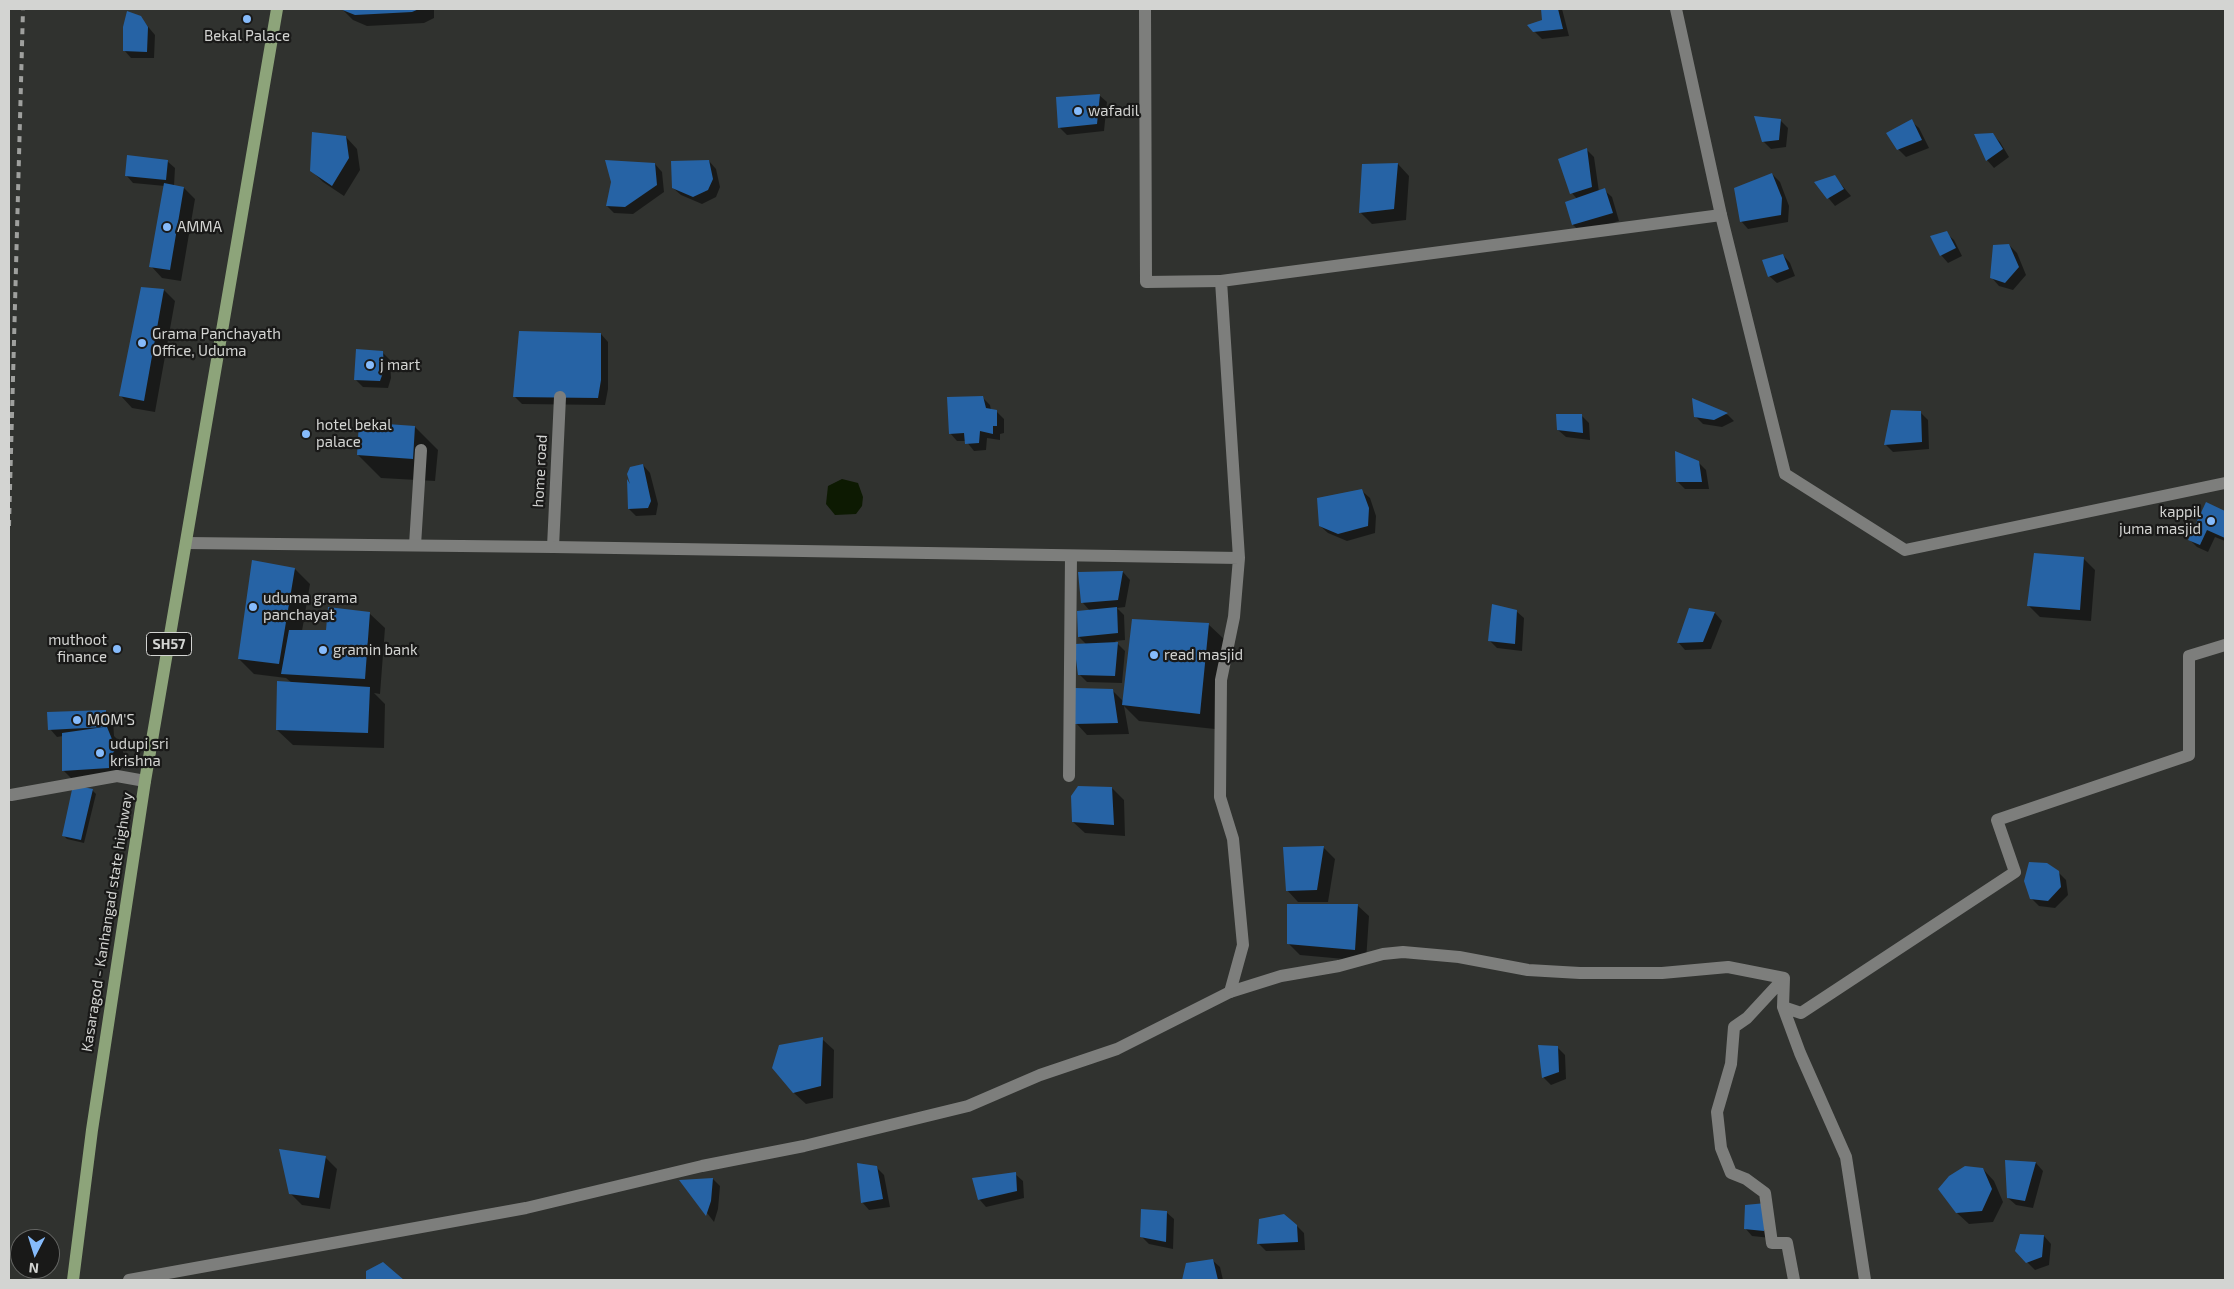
<!DOCTYPE html>
<style>
body{margin:0}
#map{position:relative;width:2234px;height:1289px;overflow:hidden;background:#30322f;font-family:"Exo 2",sans-serif}
canvas{display:block}
.frame{position:absolute;inset:0;border:10px solid #d3d4d2;pointer-events:none}
.north{position:absolute;left:10px;top:1229px;width:50px;height:50px;box-sizing:border-box;background:#191918;border:1px solid #636462;border-radius:50%;rotate:185deg;font-size:14px;font-weight:700;line-height:20px;text-align:center;color:#d3d4d2}
.north::after{content:'';display:block;margin:auto;width:18px;height:22px;background:#86bbfb;clip-path:polygon(50% 0,100% 100%,50% 72%,0 100%)}
</style>
<div id="map">
<canvas width="2234" height="1289"></canvas>
<div class="frame"></div>
<div class="north">N</div>
</div>
<script>
const context = document.querySelector('canvas').getContext('2d');
context.lineJoin = 'round';
function fillPath(path, color) {
  context.fillStyle = color;
  context.fill(path, 'evenodd');
}
function poly(rows) {
  const path = new Path2D();
  for (const r of rows) {
    path.moveTo(r[0], r[1]);
    for (let i = 2; i < r.length; i += 2) path.lineTo(r[i], r[i + 1]);
  }
  return path;
}
function trace(path, color, width, dash) {
  context.strokeStyle = color;
  context.lineWidth = width;
  context.lineCap = dash ? 'butt' : 'round';
  context.setLineDash(dash || []);
  context.stroke(path);
}
function drawText(font, color, halo, rows, align = 'center') {
  context.font = font + ' "Exo 2",sans-serif';
  context.lineWidth = 4.5;
  context.setLineDash([]);
  context.textBaseline = 'middle';
  context.strokeStyle = halo;
  context.fillStyle = color;
  for (const [text, x, y, turn = 0] of rows) {
    context.save();
    context.translate(x, y);
    context.rotate((+turn || 0) * Math.PI / 180);
    context.textAlign = isNaN(turn) ? turn : align;
    if (halo) context.strokeText(text, 0, 0);
    context.fillText(text, 0, 0);
    context.restore();
  }
}
fillPath(poly([
 [842,479,858,483,863,497,862,506,856,514,835,515,826,504,828,486]
]), '#0d1a02');
fillPath(poly([
 [342,9,434,9,434,18,424,23,367,26,353,20],
 [1542,9,1562,9,1569,36,1542,39,1534,31,1544,21],
 [140,17,155,35,154,58,131,58,124,50],
 [1099,95,1107,102,1104,131,1067,135,1059,127],
 [1780,120,1788,128,1786,147,1771,149,1763,141],
 [1911,121,1919,128,1929,148,1906,157,1898,149],
 [1992,134,2000,142,2009,157,1994,168,1987,160],
 [346,137,357,149,360,170,344,196,323,182,311,170],
 [1587,150,1594,157,1599,192,1604,190,1612,197,1619,221,1581,232,1573,225,1577,199,1572,193],
 [167,161,175,168,174,186,184,188,195,199,181,281,162,278,151,266,165,186,133,183,126,175],
 [709,161,716,169,720,187,716,197,702,204,681,195,673,188],
 [655,164,662,172,664,192,633,214,614,213,607,206],
 [1398,164,1409,176,1406,220,1372,224,1360,212,1363,165],
 [1772,174,1780,182,1789,206,1788,222,1748,229,1741,221],
 [1835,177,1851,196,1835,206,1816,183],
 [1946,233,1954,240,1962,256,1948,263,1941,255],
 [2009,245,2017,253,2026,275,2013,290,1999,286,1992,278],
 [1783,255,1790,263,1795,276,1777,283,1769,276],
 [164,290,175,301,155,412,132,408,121,396],
 [601,334,608,342,608,389,605,405,522,404,514,396],
 [382,352,390,360,391,378,388,388,363,387,356,380],
 [983,398,990,405,991,410,997,412,1004,419,1004,433,1000,434,1000,440,987,438,986,450,974,451,966,441,957,441,950,433],
 [1694,400,1728,415,1734,421,1722,427,1703,424,1695,416],
 [1921,413,1928,420,1929,449,1893,452,1885,444],
 [1582,416,1589,423,1590,440,1566,437,1558,430],
 [415,427,438,450,435,481,381,478,358,455],
 [1698,462,1706,470,1709,489,1685,489,1678,482],
 [643,465,650,473,658,504,656,515,636,516,629,509,632,486],
 [1362,491,1370,498,1376,516,1375,533,1347,541,1328,533,1320,526],
 [2206,504,2225,512,2225,541,2215,537,2208,552,2197,547,2190,540],
 [2083,558,2095,570,2091,621,2040,617,2028,605],
 [295,569,310,584,302,631,327,631,369,613,385,628,380,694,374,693,385,704,384,748,293,745,277,730,292,683,286,678,254,674,239,659],
 [1123,572,1130,580,1125,607,1117,608,1124,615,1125,640,1115,641,1125,651,1122,683,1087,682,1079,674,1087,645,1079,637,1090,611,1083,603,1079,573],
 [1690,610,1715,613,1722,621,1711,649,1685,650,1678,642],
 [1516,611,1524,618,1522,651,1497,648,1490,641],
 [1208,624,1224,639,1215,729,1139,721,1124,706,1129,734,1087,735,1076,723,1112,690,1124,702],
 [106,711,113,719,114,736,118,740,127,761,120,770,120,779,75,782,63,770,63,736,57,737,50,729],
 [1112,788,1124,800,1125,836,1085,833,1073,822],
 [92,790,96,794,84,843,67,839,64,836],
 [1323,847,1335,859,1328,902,1298,902,1287,890],
 [2058,872,2066,880,2068,895,2055,908,2039,906,2031,898],
 [1357,905,1369,916,1366,961,1300,955,1288,943],
 [822,1039,834,1050,833,1098,806,1104,794,1093],
 [1540,1046,1557,1047,1565,1055,1566,1079,1551,1085,1544,1078],
 [325,1157,337,1169,330,1209,302,1205,290,1193],
 [2006,1161,2036,1163,2043,1171,2033,1208,2016,1205,2008,1198],
 [876,1167,884,1175,890,1207,869,1210,862,1202],
 [1983,1169,1994,1181,2003,1202,1993,1222,1969,1224,1957,1213],
 [1015,1174,1023,1181,1024,1198,986,1207,979,1199],
 [713,1179,720,1186,718,1209,714,1222,682,1181],
 [1766,1204,1771,1238,1752,1236,1745,1228],
 [1166,1212,1174,1219,1173,1249,1149,1244,1142,1237],
 [1297,1226,1304,1233,1305,1250,1266,1251,1258,1243],
 [2044,1236,2051,1244,2049,1265,2035,1270,2027,1262],
 [1212,1260,1220,1267,1223,1280,1183,1280,1187,1264]
]), '#0007');
fillPath(poly([
 [340,9,419,9,412,12,355,15],
 [1541,9,1558,9,1563,29,1533,32,1527,25,1542,20],
 [127,11,141,16,148,27,147,52,123,51,123,27],
 [1100,94,1097,124,1058,128,1056,97],
 [1754,116,1781,119,1779,140,1762,142],
 [1912,119,1922,140,1897,150,1886,133],
 [312,132,346,136,349,158,332,186,310,171],
 [1993,133,2003,149,1986,161,1974,134],
 [1587,148,1592,187,1570,194,1558,159],
 [127,155,168,160,166,180,125,176],
 [605,160,655,163,657,185,625,207,606,206,611,182],
 [709,160,713,179,708,190,693,197,672,188,671,161],
 [1398,163,1394,209,1359,213,1362,164],
 [1772,173,1782,198,1781,215,1740,222,1734,188],
 [1835,175,1844,189,1827,199,1814,182],
 [164,183,184,187,170,270,149,267],
 [1605,188,1613,213,1572,225,1565,202],
 [1947,231,1956,248,1940,256,1930,236],
 [2009,244,2019,267,2005,283,1990,278,1993,245],
 [1783,254,1789,269,1768,277,1762,260],
 [141,287,164,289,144,401,119,396],
 [519,331,601,333,601,380,598,398,513,397],
 [356,349,383,351,384,370,380,381,354,380],
 [983,396,986,408,997,410,997,426,993,426,993,434,980,431,979,443,965,444,964,433,949,434,947,397],
 [1692,398,1728,413,1714,420,1694,417],
 [1891,410,1921,411,1922,442,1884,445],
 [1556,414,1582,414,1583,433,1557,430],
 [359,422,415,426,413,459,357,455],
 [1675,451,1699,461,1702,482,1676,482],
 [643,464,651,501,648,508,628,509,627,479,630,484,627,474,630,467],
 [1362,489,1369,508,1368,526,1338,534,1319,526,1317,498],
 [2206,502,2225,511,2225,538,2207,530,2200,545,2188,540],
 [2034,553,2084,557,2080,610,2027,606],
 [252,560,295,568,279,664,238,659],
 [1123,571,1118,600,1081,603,1078,572],
 [1492,604,1517,610,1515,644,1488,641],
 [328,607,370,612,365,679,281,674,289,630,326,630],
 [1117,607,1118,633,1078,637,1077,611],
 [1689,608,1715,612,1703,642,1677,643],
 [1132,619,1209,623,1200,714,1122,705],
 [1118,642,1115,676,1078,675,1074,644],
 [277,681,370,687,368,733,276,730],
 [1075,688,1113,689,1118,723,1074,724],
 [106,710,107,727,116,749,109,758,109,768,62,771,62,733,104,727,48,730,47,712],
 [73,785,93,789,81,840,62,836],
 [1078,786,1112,787,1114,825,1072,822,1071,796],
 [1324,846,1317,890,1286,891,1283,847],
 [2029,862,2047,863,2059,871,2061,887,2048,901,2030,899,2024,881],
 [1287,904,1358,904,1355,950,1287,944],
 [823,1037,821,1086,793,1093,772,1068,779,1045],
 [1538,1045,1558,1046,1559,1072,1542,1078],
 [279,1149,326,1156,319,1198,289,1194],
 [2005,1160,2036,1162,2025,1201,2007,1198],
 [857,1163,877,1166,883,1199,861,1203],
 [1965,1166,1983,1168,1992,1189,1982,1211,1956,1213,1938,1189,1949,1176],
 [1016,1172,1017,1191,978,1200,972,1178],
 [713,1178,711,1201,706,1216,679,1180],
 [1766,1203,1764,1231,1744,1229,1745,1205],
 [1141,1209,1167,1211,1166,1242,1140,1237],
 [1284,1214,1297,1225,1298,1242,1257,1244,1259,1219],
 [2020,1234,2044,1235,2042,1257,2026,1263,2015,1251],
 [1213,1259,1218,1280,1182,1280,1186,1263],
 [383,1262,404,1280,366,1280,366,1271]
]), '#2663a5');
trace(poly([
 [1145,9,1146,282,1221,281],
 [1676,9,1721,215],
 [415,545,421,450],
 [553,547,560,397],
 [1069,776,1071,556],
 [11,795,117,776,145,781],
 [1784,978,1747,1018,1734,1027,1731,1064,1717,1112,1721,1148,1731,1173,1746,1179,1765,1193,1772,1243,1787,1243,1794,1280],
 [1784,978,1783,1007,1800,1053,1846,1157,1865,1280],
 [1783,1007,1801,1013,2015,872,1997,820,2189,755,2189,656,2225,645],
 [129,1280,526,1208,702,1166,804,1146,968,1106,1040,1075,1117,1049,1230,992,1281,976,1339,966,1383,954,1403,952,1459,957,1528,970,1580,973,1662,973,1728,967,1784,978]
]), '#7d7e7c', 12);
trace(poly([
 [186,543,553,547,1239,558,1221,281,1721,215,1785,474,1905,550,2225,483],
 [1230,992,1243,945,1233,839,1220,797,1221,680,1234,617,1239,558]
]), '#7d7e7c', 12);
trace(poly([
 [73,1280,92,1130,145,781,277,9]
]), '#8da47a', 12);
trace(poly([
 [9,526,23,9]
]), '#9fa09e', 4, [6, 6]);
for (const [x, y, r, color] of [
 [247,19,5,"#86bbfb"],
 [1078,111,5,"#86bbfb"],
 [167,227,5,"#86bbfb"],
 [142,343,5,"#86bbfb"],
 [370,365,5,"#86bbfb"],
 [306,434,5,"#86bbfb"],
 [2211,521,5,"#86bbfb"],
 [253,607,5,"#86bbfb"],
 [117,649,5,"#86bbfb"],
 [323,650,5,"#86bbfb"],
 [1154,655,5,"#86bbfb"],
 [77,720,5,"#86bbfb"],
 [100,753,5,"#86bbfb"]
]) {
  const dot = new Path2D();
  dot.arc(x, y, r, 0, 2 * Math.PI);
  context.fillStyle = color;
  context.fill(dot);
  trace(dot, '#191918', 2);
}
for (const [x, y, w] of [
 [169,644,45]
]) {
  const box = new Path2D();
  box.roundRect(x - w / 2, y - 11.5, w, 23, 4);
  context.fillStyle = '#191918';
  context.fill(box);
  trace(box, '#d3d4d2', 1);
}
drawText('bold 14px', '#d3d4d2', null, [
 ["SH57",169,644]
]);
drawText('15px', '#d3d4d2', '#191918', [
 ["Bekal Palace",247,36,"center"],
 ["wafadil",1088,111],
 ["AMMA",177,227],
 ["Grama Panchayath",152,334],
 ["Office, Uduma",152,351],
 ["j mart",380,365],
 ["hotel bekal",316,425],
 ["palace",316,442],
 ["kappil",2201,512,"right"],
 ["juma masjid",2201,529,"right"],
 ["uduma grama",263,598],
 ["panchayat",263,615],
 ["muthoot",107,640,"right"],
 ["finance",107,657,"right"],
 ["gramin bank",333,650],
 ["read masjid",1164,655],
 ["MOM'S",87,720],
 ["udupi sri",110,744],
 ["krishna",110,761]
], 'left');
drawText('15px', '#d3d4d2', '#191918', [
 ["home road",540,471,-87],
 ["Kasaragod - Kanhangad state highway",107,922,-81]
]);
</script>
